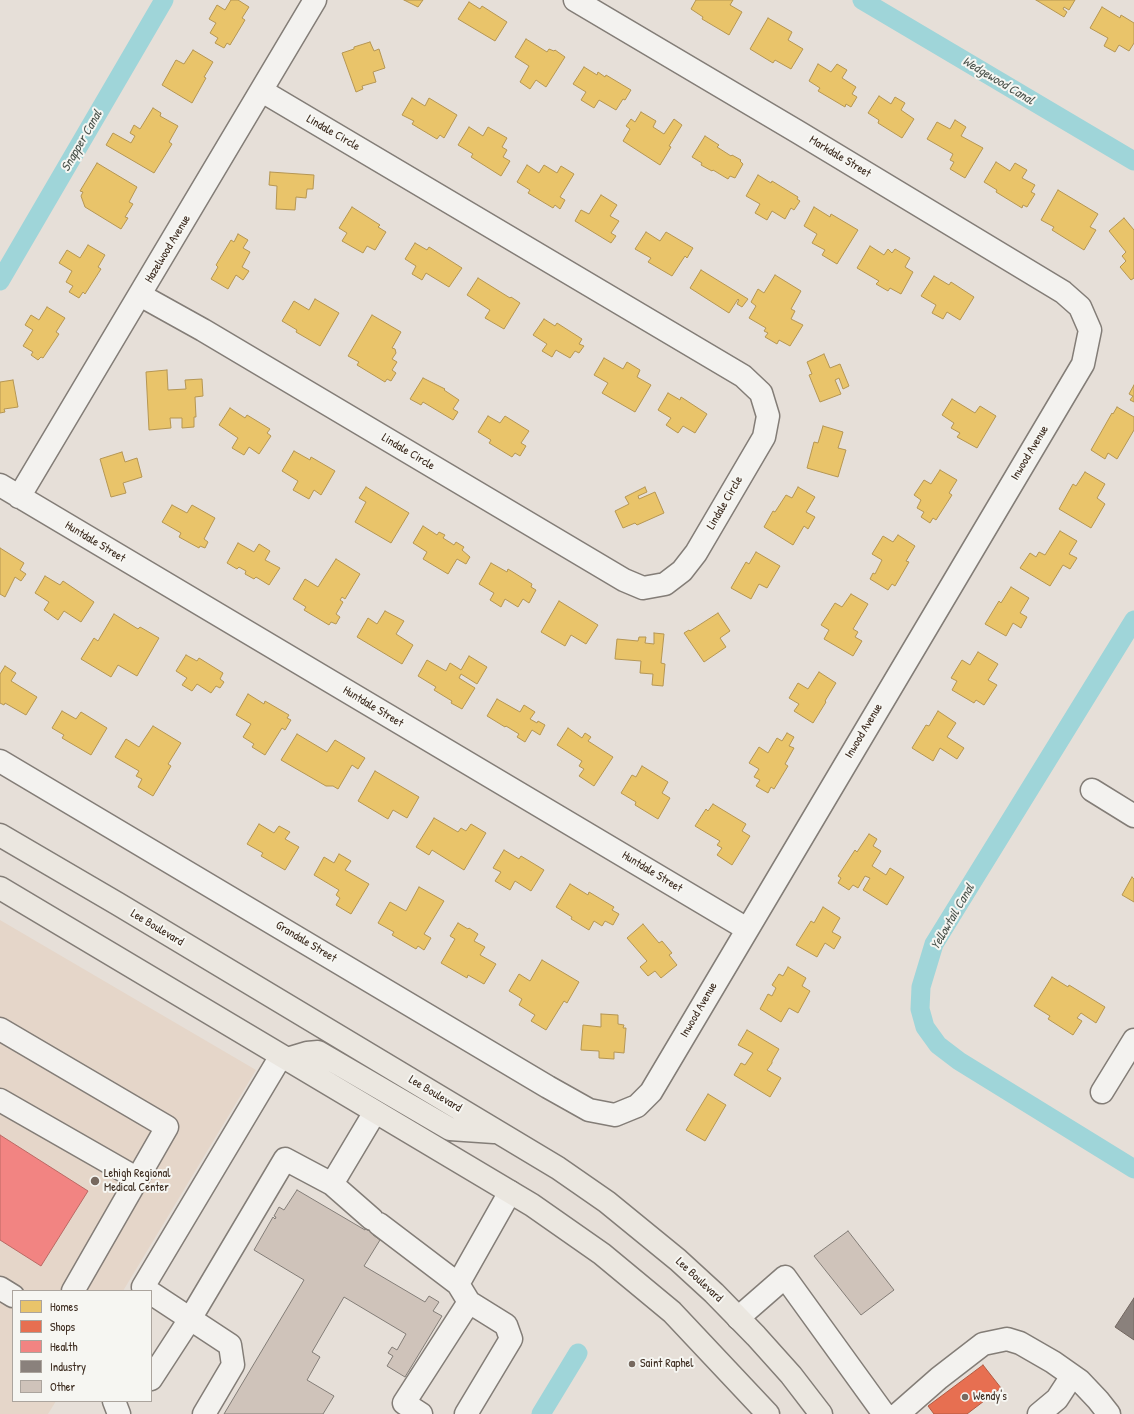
<!DOCTYPE html>
<style>
body{margin:0}
#map{position:relative;width:1134px;height:1414px;overflow:hidden;background:#e6dfd8;font-family:"Patrick Hand",sans-serif}
canvas{display:block}
.legend{position:absolute;left:12px;top:1290px;width:140px;height:112px;box-sizing:border-box;background:#f6f6f2;border:1px solid #aba49d;margin:0;padding:5px 7px;list-style:none;font-size:12px;color:#3b2a1e}
.legend li{display:flex;align-items:center;gap:8px;height:20px}
.legend b{width:20px;border:1px solid #aba49d}
</style>
<div id="map">
<canvas width="1134" height="1414"></canvas>
<ul class="legend">
<li><b style="height:11px;background:#e9c46a"></b>Homes</li>
<li><b style="height:11px;background:#e76f51"></b>Shops</li>
<li><b style="height:11px;background:#f28482"></b>Health</li>
<li><b style="height:11px;background:#8a817c"></b>Industry</li>
<li><b style="height:11px;background:#cfc3ba"></b>Other</li>
</ul>
</div>
<script>
const context = document.querySelector('canvas').getContext('2d');
context.lineJoin = 'round';
function fillPath(path, color) {
  context.fillStyle = color;
  context.fill(path, 'evenodd');
}
function poly(rows) {
  const path = new Path2D();
  for (const r of rows) {
    path.moveTo(r[0], r[1]);
    for (let i = 2; i < r.length; i += 2) path.lineTo(r[i], r[i + 1]);
  }
  return path;
}
function trace(path, color, width, dash) {
  context.strokeStyle = color;
  context.lineWidth = width;
  context.lineCap = dash ? 'butt' : 'round';
  context.setLineDash(dash || []);
  context.stroke(path);
}
function drawText(font, color, halo, rows, align = 'center') {
  context.font = font + ' "Patrick Hand",sans-serif';
  context.lineWidth = 4;
  context.setLineDash([]);
  context.textBaseline = 'middle';
  context.strokeStyle = halo;
  context.fillStyle = color;
  for (const [text, x, y, turn = 0] of rows) {
    context.save();
    context.translate(x, y);
    context.rotate((+turn || 0) * Math.PI / 180);
    context.textAlign = isNaN(turn) ? turn : align;
    if (halo) context.strokeText(text, 0, 0);
    context.fillText(text, 0, 0);
    context.restore();
  }
}
fillPath(poly([
 [0,920,256,1070,123,1291,13,1291,13,1401,56,1401,48,1414,0,1414]
]), '#e5d6c9');
const homes = poly([
 [231,0,238,0,249,7,242,18,245,20,230,45,227,43,224,48,215,43,218,38,210,33,216,23,209,19,217,5,225,10,231,0],
 [404,0,423,0,418,7,404,0],
 [696,0,733,0,730,5,742,12,729,35,702,19,703,17,691,9,696,0],
 [1036,0,1075,0,1069,10,1064,7,1063,9,1067,12,1064,17,1036,0],
 [469,2,480,9,482,6,507,22,495,41,458,19,469,2],
 [1102,7,1120,18,1121,15,1134,23,1134,43,1129,51,1119,45,1115,52,1104,46,1108,38,1090,28,1102,7],
 [768,18,792,32,788,40,803,49,791,69,775,60,773,63,750,49,768,18],
 [526,39,547,52,549,49,554,51,555,50,565,57,546,87,536,80,530,89,520,82,529,66,515,57,526,39],
 [370,42,374,51,379,49,385,68,373,72,376,82,362,86,363,89,356,92,342,53,354,49,354,47,370,42],
 [193,50,213,62,204,77,206,78,192,103,162,85,176,60,184,64,193,50],
 [818,64,831,72,837,64,847,70,842,78,856,87,852,94,857,97,851,107,846,104,845,107,818,91,820,88,809,81,818,64],
 [584,67,597,75,598,72,605,77,606,75,631,90,625,100,623,99,616,110,599,100,594,108,581,100,586,92,573,84,584,67],
 [879,96,891,104,895,97,905,103,901,110,914,119,902,138,878,123,879,120,868,113,879,96],
 [412,98,425,106,429,98,457,115,444,138,440,135,437,139,412,124,414,121,402,115,412,98],
 [153,108,161,113,160,116,178,126,169,142,172,144,154,173,106,145,113,133,131,143,135,136,130,133,134,125,140,129,153,108],
 [641,112,656,121,653,127,664,134,674,119,682,125,669,146,671,147,660,165,623,141,630,129,626,126,631,119,635,122,641,112],
 [955,120,966,127,961,136,983,148,965,178,950,169,954,162,950,160,953,154,927,139,937,122,950,129,955,120],
 [469,127,483,136,488,127,507,138,502,147,507,150,503,157,510,161,501,176,471,157,473,154,458,145,469,127],
 [705,136,719,145,717,147,731,156,732,155,741,160,740,161,743,164,735,178,730,176,728,179,713,170,712,171,701,165,702,163,692,157,705,136],
 [996,162,1010,171,1015,163,1027,170,1022,178,1035,185,1031,192,1035,194,1027,207,1023,205,1022,208,996,192,997,190,984,182,996,162],
 [97,163,137,187,129,202,133,204,125,217,128,218,121,229,85,207,81,196,83,192,80,191,97,163],
 [527,165,539,173,544,165,557,173,561,166,574,174,560,197,565,200,560,209,555,205,553,208,528,193,530,190,517,182,527,165],
 [270,172,314,175,313,189,307,189,306,198,296,197,295,210,276,209,277,186,269,185,270,172],
 [758,175,771,183,772,181,798,197,797,199,800,201,794,210,791,208,785,219,772,211,767,220,755,213,760,204,746,196,758,175],
 [1058,190,1098,214,1090,227,1096,230,1084,250,1052,230,1054,227,1041,220,1058,190],
 [601,195,617,205,610,216,619,221,611,233,616,236,611,243,575,221,581,210,589,214,601,195],
 [352,207,380,225,378,227,386,232,375,250,367,246,363,253,342,241,347,233,339,228,352,207],
 [814,207,830,217,831,214,858,230,837,264,822,255,825,250,812,243,817,234,804,226,814,207],
 [1124,218,1134,230,1134,278,1131,280,1120,267,1126,261,1122,256,1126,252,1109,231,1124,218],
 [646,232,660,241,666,232,693,248,687,258,685,256,672,276,648,262,651,258,635,249,646,232],
 [238,234,248,240,243,248,250,252,242,267,249,271,243,280,236,275,228,289,211,279,218,267,216,265,231,240,234,242,238,234],
 [415,243,427,250,429,247,462,268,449,287,426,273,422,280,412,274,416,266,405,259,415,243],
 [88,245,105,255,98,267,101,269,85,294,83,292,79,298,69,292,73,286,66,282,72,271,59,263,67,250,80,258,88,245],
 [870,246,884,255,888,249,892,253,895,249,910,258,905,267,913,272,901,294,890,288,888,291,876,284,879,281,857,268,870,246],
 [701,270,748,299,742,307,737,304,739,300,738,299,729,313,690,288,701,270],
 [775,275,801,291,791,309,795,311,791,319,803,325,790,346,779,340,777,344,765,337,768,333,764,331,766,328,749,318,756,306,751,302,758,289,764,293,775,275],
 [934,276,949,285,951,282,974,297,960,320,947,312,943,319,932,313,936,305,921,296,934,276],
 [478,278,510,298,511,297,520,303,504,329,485,318,490,310,467,295,478,278],
 [315,299,339,313,320,346,296,332,297,330,282,321,294,301,309,310,315,299],
 [47,307,65,318,56,332,59,334,43,358,41,357,38,360,31,355,33,352,23,346,33,330,25,325,31,315,39,320,47,307],
 [372,315,401,332,392,348,395,349,396,353,392,359,397,362,392,370,396,373,391,381,387,379,385,382,357,365,359,362,348,356,372,315],
 [544,319,555,326,557,323,582,339,579,344,584,346,579,353,575,351,570,358,556,350,552,357,542,351,547,344,533,335,544,319],
 [824,354,830,368,840,364,849,386,843,389,839,378,835,380,841,394,820,402,809,375,812,374,807,362,824,354],
 [604,358,623,369,627,362,640,370,637,377,651,385,635,412,602,393,608,383,594,375,604,358],
 [167,370,168,390,186,389,185,380,202,379,203,396,195,397,196,417,194,417,194,427,182,428,182,418,170,418,171,428,149,430,146,372,167,370],
 [423,378,445,389,444,390,459,400,453,409,458,412,453,420,423,402,421,405,410,399,423,378],
 [13,380,18,407,4,409,5,412,0,413,0,382,13,380],
 [1134,385,1134,402,1130,400,1133,396,1129,394,1134,385],
 [668,393,680,400,681,397,707,414,695,433,683,426,678,433,666,425,671,418,658,410,668,393],
 [952,399,975,413,980,406,996,416,977,448,957,437,960,433,951,428,954,423,942,415,952,399],
 [1117,407,1134,417,1134,430,1117,459,1108,453,1105,459,1091,450,1112,413,1113,414,1117,407],
 [230,408,245,418,247,415,270,429,267,433,271,436,259,454,249,447,244,455,232,448,238,438,219,425,230,408],
 [488,416,500,423,505,416,529,431,521,443,526,446,520,456,515,453,512,457,489,443,491,440,478,432,488,416],
 [823,426,843,432,838,448,846,450,838,477,807,468,814,442,818,443,823,426],
 [294,451,310,460,311,457,335,471,321,495,314,490,309,499,293,490,298,481,282,471,294,451],
 [122,452,125,462,137,458,142,477,123,483,126,493,111,497,100,459,122,452],
 [940,470,957,480,949,493,952,495,936,520,933,518,930,523,921,517,924,512,917,508,921,500,914,495,924,480,931,484,940,470],
 [1085,472,1105,484,1097,498,1105,504,1091,528,1059,509,1073,484,1076,486,1085,472],
 [366,487,409,513,391,543,355,522,366,502,359,498,366,487],
 [645,487,647,492,638,496,639,499,655,492,664,513,637,525,635,523,623,528,615,511,629,504,625,497,645,487],
 [798,487,815,497,806,512,815,517,808,529,804,526,793,545,764,527,773,511,775,512,786,495,792,498,798,487],
 [172,505,187,513,192,505,215,518,204,539,208,542,205,548,200,546,199,548,179,537,181,533,162,522,172,505],
 [423,526,437,535,439,532,445,535,443,538,454,545,456,542,464,547,462,550,470,557,466,564,457,559,448,574,423,559,427,552,413,543,423,526],
 [1060,531,1077,541,1069,554,1077,558,1070,569,1063,565,1050,586,1020,568,1030,553,1036,557,1039,552,1045,555,1060,531],
 [898,535,915,546,906,561,909,562,895,586,892,584,888,590,870,579,873,573,875,574,882,560,872,554,883,536,893,542,898,535],
 [238,543,254,552,259,544,270,551,265,560,280,568,269,585,256,577,254,579,245,574,246,571,239,567,237,569,227,563,238,543],
 [0,548,24,563,20,570,26,574,21,581,15,577,5,597,0,594,0,548],
 [756,552,780,566,767,588,759,584,751,599,731,588,746,562,749,564,756,552],
 [336,559,360,574,345,599,342,597,340,600,343,602,336,614,340,617,336,624,331,622,329,625,304,610,306,607,293,599,305,579,318,587,336,559],
 [491,563,507,572,508,569,532,584,531,587,536,590,529,603,523,599,518,607,505,599,501,607,490,600,494,593,479,584,491,563],
 [45,576,60,585,63,581,94,602,81,622,64,611,58,620,44,610,49,602,35,593,45,576],
 [1011,587,1029,598,1020,613,1027,617,1021,628,1013,623,1006,636,985,624,999,601,1001,603,1011,587],
 [851,594,868,604,853,629,858,632,855,637,862,641,853,656,824,639,829,630,821,625,835,603,842,607,851,594],
 [559,601,598,625,586,644,571,635,565,646,541,632,559,601],
 [385,611,404,621,396,634,413,645,402,664,357,637,368,618,377,624,385,611],
 [718,613,730,631,720,638,726,647,704,662,684,633,689,630,690,631,718,613],
 [114,614,138,629,140,627,159,638,137,676,118,665,111,677,81,659,94,638,98,641,114,614],
 [654,633,664,634,661,663,665,664,663,686,652,685,653,674,640,673,641,661,615,659,617,639,638,641,639,637,646,637,645,643,654,644,654,633],
 [978,652,998,664,988,680,997,685,984,705,976,700,974,703,952,690,957,681,951,678,962,660,970,665,978,652],
 [186,655,197,661,199,658,223,673,220,679,224,682,220,688,216,686,211,693,197,684,192,691,182,685,187,678,176,671,186,655],
 [469,656,487,667,477,684,461,674,459,678,475,688,462,709,451,703,452,701,434,690,436,687,418,676,427,660,446,671,450,663,461,670,469,656],
 [5,666,16,673,11,681,37,697,26,715,5,703,4,705,0,703,0,674,5,666],
 [819,672,836,683,825,701,826,702,813,723,794,711,799,704,789,698,798,683,808,689,819,672],
 [248,694,264,704,265,701,289,715,287,718,291,720,285,730,282,728,265,755,252,747,254,744,243,737,251,724,236,715,248,694],
 [497,699,520,712,524,705,535,712,530,719,537,723,538,721,545,725,540,735,532,730,525,742,517,737,519,734,506,726,505,727,487,716,497,699],
 [62,711,76,719,81,712,107,728,91,755,62,738,64,735,52,728,62,711],
 [938,711,956,723,947,737,964,748,957,759,940,748,933,761,912,748,926,725,929,726,938,711],
 [153,726,181,743,168,764,171,766,153,796,138,787,142,779,136,776,139,771,115,757,126,739,139,747,153,726],
 [568,728,582,738,585,733,591,737,588,741,613,757,594,786,579,776,584,769,579,766,582,761,557,745,568,728],
 [787,733,794,737,789,746,794,748,785,764,788,766,774,789,771,787,768,793,756,786,760,780,754,777,759,769,749,763,759,747,768,753,777,738,782,741,787,733],
 [297,734,327,752,335,740,365,758,358,769,352,765,338,789,333,786,326,786,281,760,297,734],
 [642,766,668,782,662,793,670,798,658,819,635,805,636,802,621,793,632,775,636,777,642,766],
 [375,771,419,797,407,818,393,810,388,819,358,801,375,771],
 [713,804,746,824,742,831,750,836,732,865,717,855,722,848,717,845,720,841,695,826,706,809,708,811,713,804],
 [434,818,458,832,461,828,466,831,471,824,486,833,464,870,432,850,429,855,416,847,434,818],
 [259,824,274,833,279,826,290,832,285,839,299,847,285,870,261,856,263,853,247,844,259,824],
 [869,834,877,839,873,846,881,851,872,866,886,875,890,868,904,877,887,905,863,890,870,878,865,876,858,888,853,885,849,890,838,883,841,878,838,876,855,850,857,852,869,834],
 [504,850,519,859,521,856,544,870,531,891,515,881,510,890,495,881,501,872,493,868,504,850],
 [339,854,351,861,345,870,369,884,351,914,336,905,340,898,336,895,339,890,314,875,324,857,334,863,339,854],
 [1132,877,1134,879,1134,902,1122,895,1132,877],
 [570,884,588,895,589,892,614,907,612,910,619,914,613,925,605,921,602,926,594,921,589,930,571,919,572,917,556,907,570,884],
 [419,887,444,901,424,934,431,938,424,950,418,946,416,949,392,935,394,932,378,923,390,902,406,911,419,887],
 [823,907,840,918,832,932,841,937,834,949,825,943,817,957,796,945,811,921,814,923,823,907],
 [458,923,468,929,469,928,478,934,474,941,485,947,480,955,496,964,484,984,468,975,467,978,441,963,455,939,450,936,458,923],
 [643,924,659,943,662,941,672,953,669,955,677,965,661,978,655,971,648,976,640,967,647,961,627,938,643,924],
 [542,960,579,982,567,1003,564,1001,546,1030,531,1021,535,1015,519,1005,522,999,509,991,519,974,530,981,542,960],
 [788,967,806,978,802,986,810,991,798,1013,789,1008,781,1022,760,1009,768,994,772,996,776,988,772,985,779,974,783,976,788,967],
 [1052,977,1068,987,1069,985,1105,1007,1096,1023,1081,1013,1077,1018,1082,1021,1073,1035,1048,1019,1050,1016,1034,1006,1052,977],
 [601,1014,618,1015,618,1024,624,1025,623,1028,626,1028,624,1053,614,1052,614,1059,599,1058,599,1051,581,1050,583,1025,601,1027,601,1014],
 [747,1030,779,1049,772,1061,772,1063,767,1070,781,1078,770,1097,734,1075,741,1063,745,1065,753,1053,738,1045,747,1030],
 [708,1094,726,1105,705,1141,686,1130,708,1094]
]);
fillPath(homes, '#e9c46a');
trace(homes, '#b59653', 1);
const shops = poly([
 [983,1365,1001,1388,967,1414,934,1414,928,1406,983,1365]
]);
fillPath(shops, '#e76f51');
trace(shops, '#b35a42', 1);
const health = poly([
 [0,1135,88,1191,41,1266,0,1240,0,1135]
]);
fillPath(health, '#f28482');
trace(health, '#bb6964', 1);
const industry = poly([
 [1134,1298,1134,1340,1115,1327,1134,1298]
]);
fillPath(industry, '#8a817c');
trace(industry, '#726760', 1);
trace(poly([
 [862,0,1134,161],
 [0,281,164,0],
 [1134,620,934,944,921,987,920,1009,925,1027,938,1045,959,1061,1134,1169],
 [541,1414,578,1353]
]), '#9fd5d9', 19);
const building = poly([
 [297,1190,365,1230,377,1210,385,1215,373,1235,380,1240,364,1266,425,1302,429,1296,439,1302,433,1311,442,1316,405,1377,387,1366,393,1356,388,1353,392,1347,397,1350,406,1334,344,1297,312,1352,320,1357,307,1380,334,1396,323,1414,224,1414,304,1280,254,1250,273,1217,275,1219,276,1217,274,1216,279,1207,284,1210,297,1190],
 [848,1231,894,1290,861,1315,814,1256,848,1231]
]);
fillPath(building, '#cfc3ba');
trace(building, '#837d77', 1);
const minor = poly([
 [140,295,203,330,624,580,643,588,665,584,682,571,696,553,764,437,768,416,761,393,743,376,262,91],
 [0,485,747,929],
 [19,497,315,0],
 [0,761,548,1087,589,1110,615,1115,637,1106,651,1092,1083,364,1090,330,1080,307,1063,292,798,132,575,0],
 [1092,790,1134,816],
 [0,1029,167,1127,73,1291],
 [1102,1092,1134,1040],
 [0,1100,138,1179],
 [332,1184,375,1112],
 [379,1224,458,1284,469,1302,506,1325,511,1339,466,1414],
 [458,1284,510,1192],
 [143,1287,281,1056],
 [0,1288,13,1296],
 [151,1293,230,1345,233,1365,204,1414],
 [738,1318,785,1277,884,1414],
 [151,1379,190,1319,285,1159,332,1184,372,1219],
 [114,1401,119,1414],
 [421,1414,404,1403,469,1302],
 [898,1414,939,1378,983,1344,1007,1339,1020,1343,1053,1362,1080,1381,1098,1400,1109,1414],
 [1039,1414,1057,1399,1072,1376]
]);
const major = poly([
 [0,835,118,904,558,1168,607,1202,678,1260,714,1293,756,1336,791,1375,821,1414],
 [0,888,532,1205,602,1254,672,1312,768,1414],
 [287,1059,307,1053,318,1052,450,1129,494,1132]
]);
trace(minor, '#837d77', 25);
trace(major, '#837d77', 25);
trace(minor, '#f3f2ef', 22);
trace(major, '#ebe7e0', 22);
for (const [x, y, r, color] of [
 [95,1181,5,"#77695f"],
 [632,1364,4,"#77695f"],
 [965,1397,4,"#77695f"]
]) {
  const dot = new Path2D();
  dot.arc(x, y, r, 0, 2 * Math.PI);
  context.fillStyle = color;
  context.fill(dot);
  trace(dot, '#f6f6f2', 1.5);
}
drawText('12px', '#3b2a1e', '#f6f6f2', [
 ["Lindale Circle",333,133,30],
 ["Markdale Street",840,157,31],
 ["Hazelwood Avenue",168,249,-59],
 ["Lindale Circle",408,452,31],
 ["Inwood Avenue",1030,453,-59],
 ["Lindale Circle",725,503,-60],
 ["Huntdale Street",95,542,31],
 ["Huntdale Street",373,707,31],
 ["Inwood Avenue",864,731,-59],
 ["Huntdale Street",652,872,31],
 ["Lee Boulevard",157,928,31],
 ["Grandale Street",306,942,31],
 ["Inwood Avenue",699,1010,-60],
 ["Lee Boulevard",435,1094,31],
 ["Lee Boulevard",699,1280,43]
]);
drawText('12px', '#3b2a1e', '#f6f6f2', [
 ["Lehigh Regional",104,1174],
 ["Medical Center",104,1188],
 ["Saint Raphel",640,1364],
 ["Wendy's",973,1397]
], 'left');
drawText('italic 13px', '#4c544d', '#f6f6f2', [
 ["Wedgewood Canal",998,81,31],
 ["Snapper Canal",82,141,-60],
 ["Yellowtail Canal",953,917,-60]
]);
</script>
